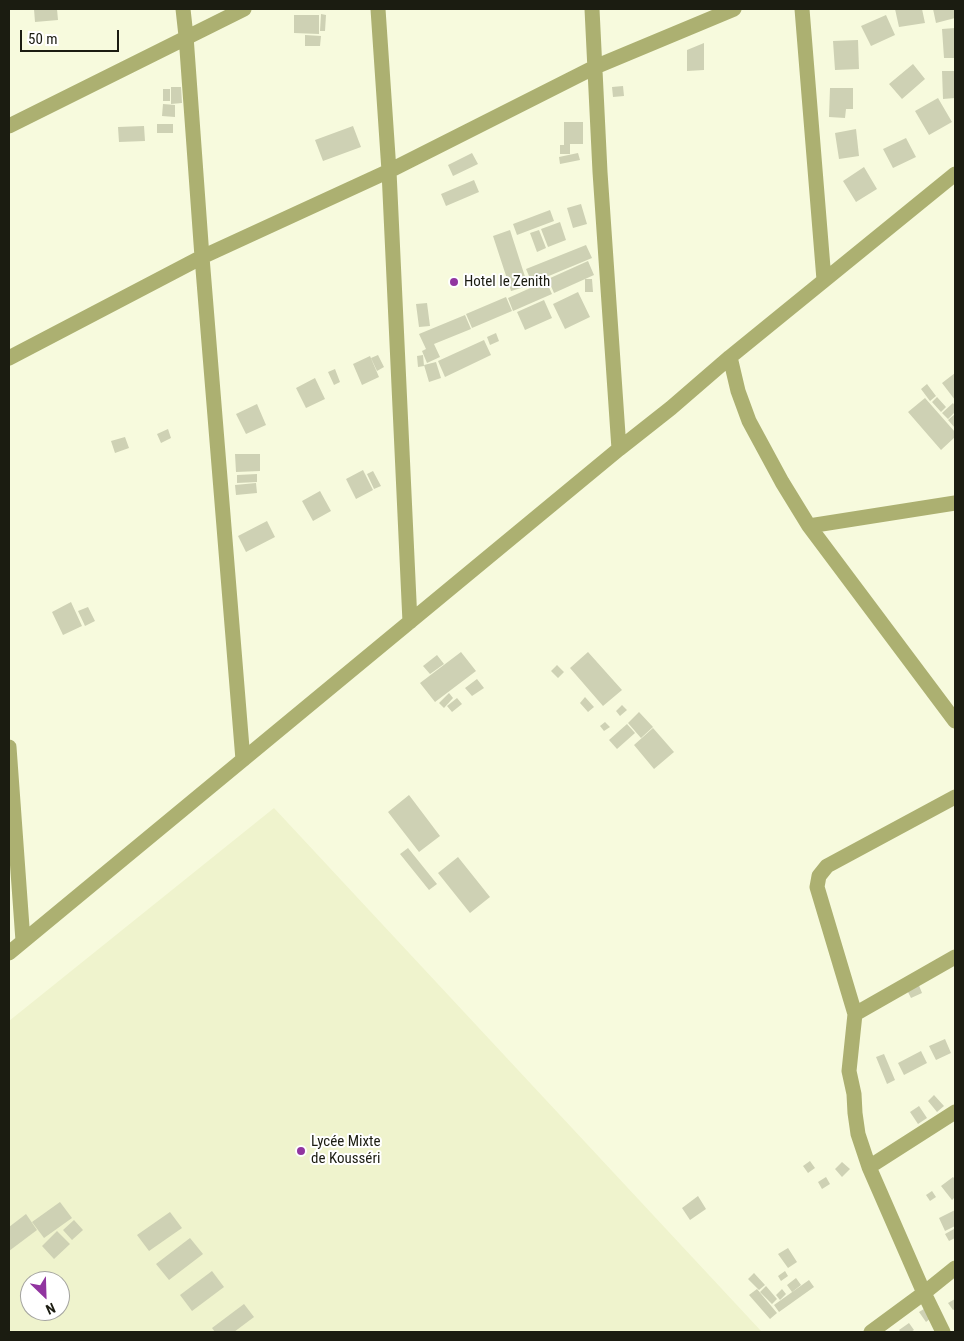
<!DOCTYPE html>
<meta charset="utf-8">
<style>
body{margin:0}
#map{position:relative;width:964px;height:1341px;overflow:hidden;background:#f7fadd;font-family:"Roboto Condensed",sans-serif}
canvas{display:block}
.frame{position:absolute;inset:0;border:10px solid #1b1c11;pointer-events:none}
.north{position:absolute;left:20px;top:1271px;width:50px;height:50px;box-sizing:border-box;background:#fff;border:1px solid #a4a4a0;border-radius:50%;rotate:156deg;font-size:14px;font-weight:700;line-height:20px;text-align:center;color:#1b1c11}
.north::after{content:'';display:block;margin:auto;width:18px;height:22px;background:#9135a0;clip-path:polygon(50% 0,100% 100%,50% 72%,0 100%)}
.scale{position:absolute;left:20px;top:30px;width:99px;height:22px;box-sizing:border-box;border:2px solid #1b1c11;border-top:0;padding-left:6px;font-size:15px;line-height:18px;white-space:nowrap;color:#1b1c11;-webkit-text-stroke:4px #fff;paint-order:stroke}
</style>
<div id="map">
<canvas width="964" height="1341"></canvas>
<div class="frame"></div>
<div class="north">N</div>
<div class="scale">50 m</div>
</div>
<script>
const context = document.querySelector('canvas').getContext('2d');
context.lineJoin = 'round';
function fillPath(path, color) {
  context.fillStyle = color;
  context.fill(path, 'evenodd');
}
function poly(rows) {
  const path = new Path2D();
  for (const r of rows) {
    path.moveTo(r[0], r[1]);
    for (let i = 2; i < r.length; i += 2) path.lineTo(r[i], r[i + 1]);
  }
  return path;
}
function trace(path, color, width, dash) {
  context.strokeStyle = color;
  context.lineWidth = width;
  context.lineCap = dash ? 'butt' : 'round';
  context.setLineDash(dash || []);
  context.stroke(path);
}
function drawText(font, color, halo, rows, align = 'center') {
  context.font = font + ' "Roboto Condensed",sans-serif';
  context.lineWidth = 4;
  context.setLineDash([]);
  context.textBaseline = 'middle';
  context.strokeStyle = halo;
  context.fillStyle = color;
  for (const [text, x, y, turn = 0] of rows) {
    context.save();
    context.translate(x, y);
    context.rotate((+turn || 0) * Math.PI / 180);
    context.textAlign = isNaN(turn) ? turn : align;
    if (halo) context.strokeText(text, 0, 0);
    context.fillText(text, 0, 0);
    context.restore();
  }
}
fillPath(poly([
 [274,808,762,1332,9,1332,9,1021],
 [30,1281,60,1281,60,1311,30,1311]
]), '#eff3cd');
fillPath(poly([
 [34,9,57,9,58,20,35,22],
 [895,9,922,9,925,23,899,27],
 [933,9,955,9,955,18,936,23],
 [321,14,326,15,325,31,320,31],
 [294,15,319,15,319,34,294,33],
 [886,15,895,35,871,46,861,26],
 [955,28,955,58,944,58,942,29],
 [305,35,321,36,320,46,305,46],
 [858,40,859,69,835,70,833,41],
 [704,43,704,70,687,71,687,50],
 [913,64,925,79,902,99,889,84],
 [942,71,955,71,955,98,943,99],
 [623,86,624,96,613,97,612,87],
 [171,87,181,87,182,103,171,104],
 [830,88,853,88,853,109,846,109,845,118,829,117],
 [163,89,170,89,170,101,163,101],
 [938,98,952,122,929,135,915,111],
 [163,104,175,105,175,117,162,116],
 [564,122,583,122,583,144,570,144,570,154,560,154,560,145,564,145],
 [157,124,173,124,173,133,157,133],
 [144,126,145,141,119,142,118,127],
 [353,126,361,147,323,161,315,140],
 [856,129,859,156,839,159,835,133],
 [906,138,916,157,893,168,883,149],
 [472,153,478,164,453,176,448,165],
 [578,153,580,160,560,164,559,157],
 [864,167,877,189,856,202,843,181],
 [474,180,479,192,446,206,441,194],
 [581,204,587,224,573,228,567,208],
 [550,210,554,221,517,235,513,224],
 [560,222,566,240,548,247,541,229],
 [510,230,528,286,511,291,493,236],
 [539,230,546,248,537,252,530,233],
 [586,245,592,258,532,283,526,269],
 [588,261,594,275,554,293,548,279],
 [585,279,592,279,593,292,585,292],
 [546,281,552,294,513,311,508,298],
 [578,292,590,317,565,329,553,304],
 [506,297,512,311,472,328,466,314],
 [544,300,552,318,525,330,517,312],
 [427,303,430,326,419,327,416,304],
 [465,315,471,329,434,344,440,357,427,363,422,351,426,349,419,334],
 [496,333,499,341,490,345,487,337],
 [484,340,491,355,445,377,438,361],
 [378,355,384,367,377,371,371,358],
 [423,355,424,366,418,367,417,356],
 [370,356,379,377,362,385,353,364],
 [436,362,441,378,429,382,424,365],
 [335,369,340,382,334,385,328,372],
 [955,373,955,400,942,383],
 [315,378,325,399,306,408,296,388],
 [927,384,936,396,930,401,921,389],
 [937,397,946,407,941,412,932,402],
 [925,398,955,432,955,437,941,450,908,412],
 [953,403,955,406,955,412,948,419,942,413],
 [257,404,266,425,246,434,236,414],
 [955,414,955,428,948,420],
 [168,429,171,438,161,443,157,434],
 [125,437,129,448,115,453,111,441],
 [235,454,260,454,260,471,236,472],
 [363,470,373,490,356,499,346,479],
 [373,471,381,486,374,489,367,474],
 [257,474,257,482,237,483,237,475],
 [256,483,257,493,236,495,235,485],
 [320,491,331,511,313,521,302,501],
 [267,521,275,537,246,552,238,536],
 [71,602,82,626,63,635,52,612],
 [88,607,95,621,85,626,78,611],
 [461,652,476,671,435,702,420,683],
 [588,652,622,690,603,706,570,668],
 [437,655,444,664,430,674,423,666],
 [557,665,564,672,558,678,551,671],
 [477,679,484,688,472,696,465,688],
 [449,693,453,698,444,708,439,703],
 [585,697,594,707,588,712,580,703],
 [457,698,462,704,452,712,447,706],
 [622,705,627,710,620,716,616,711],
 [639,712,653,727,641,738,628,723],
 [605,722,610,727,604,731,600,726],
 [627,724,635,733,617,749,609,740],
 [653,728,674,752,654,769,634,745],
 [409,795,440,836,419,852,388,812],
 [408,848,437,884,429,890,400,854],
 [458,857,490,897,470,913,438,873],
 [918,983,922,993,911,998,906,988],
 [945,1039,951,1053,936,1060,929,1046],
 [921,1051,927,1063,904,1075,898,1063],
 [884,1054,895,1080,887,1084,876,1057],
 [934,1095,944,1106,937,1112,928,1101],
 [919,1106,927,1118,918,1124,910,1112],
 [810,1161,815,1168,808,1173,803,1166],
 [842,1162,850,1169,842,1177,835,1169],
 [826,1177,830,1184,822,1189,818,1182],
 [953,1177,955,1179,955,1197,952,1200,941,1186],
 [932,1191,936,1197,930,1201,926,1195],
 [698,1196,706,1209,690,1220,682,1208],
 [60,1202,72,1218,44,1238,32,1222],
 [955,1210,955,1226,945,1231,939,1218],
 [170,1212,182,1228,149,1251,137,1235],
 [26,1214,37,1230,9,1251,9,1227],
 [74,1220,83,1230,72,1240,63,1230],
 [954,1229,955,1238,949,1241,945,1234],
 [57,1231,70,1244,54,1259,42,1246],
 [190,1238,203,1254,169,1280,156,1264],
 [788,1248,797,1262,788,1268,778,1254],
 [212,1271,224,1287,192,1311,180,1295],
 [785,1271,788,1276,781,1281,778,1276],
 [754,1273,765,1285,759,1290,748,1279],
 [796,1278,801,1285,792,1292,787,1285],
 [809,1280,814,1287,779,1312,774,1305],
 [766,1286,777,1299,772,1304,760,1292],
 [757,1289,777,1313,770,1319,749,1295],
 [782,1289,786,1294,780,1300,776,1295],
 [955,1299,955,1309,953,1310,948,1303],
 [244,1304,254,1317,234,1332,215,1332,212,1328],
 [924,1309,931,1318,926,1322,919,1312],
 [909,1323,914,1330,911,1332,901,1332,899,1330]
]), '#ced1b4');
trace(poly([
 [183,9,186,36,202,257,243,760],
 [378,9,389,171,410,622],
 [592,9,600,172,619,449],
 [802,9,824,280],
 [9,126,244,9],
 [730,357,738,391,749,421,782,482,809,526,955,721],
 [9,358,202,257,389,171,595,67,734,9],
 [809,526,955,503],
 [9,747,23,941],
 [9,953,619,449,671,408,730,357,955,174],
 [855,1014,955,957],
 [869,1167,955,1112],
 [871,1332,924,1293,955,1268],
 [943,1332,924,1293,869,1167,858,1134,855,1113,854,1094,849,1071,855,1014,817,887,819,876,827,866,955,797]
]), '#acb071', 15);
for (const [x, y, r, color] of [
 [454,282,5,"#9135a0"],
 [301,1151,5,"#9135a0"]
]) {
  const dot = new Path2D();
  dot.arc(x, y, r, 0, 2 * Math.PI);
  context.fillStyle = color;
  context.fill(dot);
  trace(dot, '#fff', 2);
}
drawText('15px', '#1b1c11', '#fff', [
 ["Hotel le Zenith",464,282],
 ["Lycée Mixte",311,1142],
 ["de Kousséri",311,1159]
], 'left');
</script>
